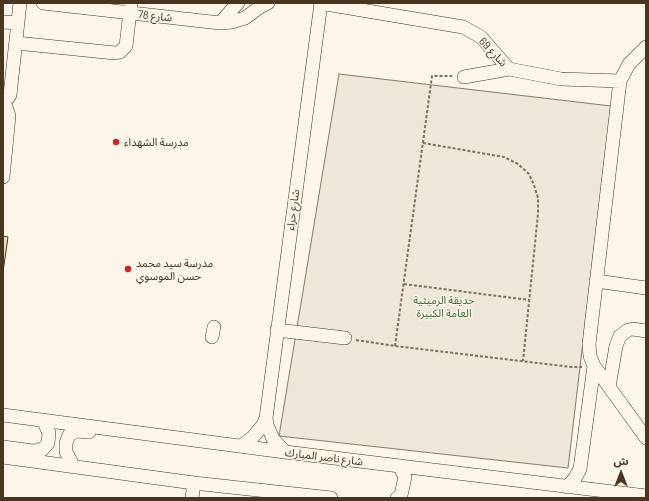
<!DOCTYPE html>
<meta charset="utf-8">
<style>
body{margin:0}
#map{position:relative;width:649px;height:501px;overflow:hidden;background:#fbf6e9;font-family:Barlow,"Noto Sans Arabic",sans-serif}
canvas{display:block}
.frame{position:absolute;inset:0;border:4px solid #4a3520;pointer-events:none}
.north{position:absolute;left:601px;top:453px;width:40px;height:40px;-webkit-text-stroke:3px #fbf6e9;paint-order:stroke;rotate:0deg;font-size:11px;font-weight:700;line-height:16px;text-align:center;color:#4a3520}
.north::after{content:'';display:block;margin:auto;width:14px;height:18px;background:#4a3520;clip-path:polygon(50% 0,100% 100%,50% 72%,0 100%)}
</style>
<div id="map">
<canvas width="649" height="501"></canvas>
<div class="frame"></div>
<div class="north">ش</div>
</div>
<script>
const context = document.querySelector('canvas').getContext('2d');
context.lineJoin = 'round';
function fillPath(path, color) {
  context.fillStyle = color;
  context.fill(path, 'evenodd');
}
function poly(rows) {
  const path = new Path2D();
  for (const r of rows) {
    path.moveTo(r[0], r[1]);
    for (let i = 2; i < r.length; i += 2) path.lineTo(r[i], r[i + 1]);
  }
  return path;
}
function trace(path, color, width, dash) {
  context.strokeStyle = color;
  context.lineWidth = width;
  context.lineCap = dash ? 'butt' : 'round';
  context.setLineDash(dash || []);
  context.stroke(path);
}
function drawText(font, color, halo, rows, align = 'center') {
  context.font = font + ' Barlow,"Noto Sans Arabic",sans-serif';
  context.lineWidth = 3;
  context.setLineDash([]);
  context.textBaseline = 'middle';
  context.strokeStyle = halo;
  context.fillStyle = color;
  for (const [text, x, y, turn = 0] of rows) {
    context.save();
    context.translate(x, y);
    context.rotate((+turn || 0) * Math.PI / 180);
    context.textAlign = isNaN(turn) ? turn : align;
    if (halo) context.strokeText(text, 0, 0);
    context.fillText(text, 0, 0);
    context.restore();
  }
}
const green = poly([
 [339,74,611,106,568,468,279,436,339,74]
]);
fillPath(green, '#ede6d9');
trace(green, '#887966', 1);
const building = poly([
 [3,236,8,237,3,272,3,236]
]);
fillPath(building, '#ecdcbc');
trace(building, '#4a3520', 1);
const minor = poly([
 [43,3,220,23,232,22,245,18,260,7,268,3],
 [320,3,463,27,481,37,509,69,561,79,620,81],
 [3,22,18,23],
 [220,23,238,3],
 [16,43,115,53,120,52,126,46,131,3],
 [646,47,629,64,620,81,589,344,590,356,594,366,646,438],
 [464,77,509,69],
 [3,101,8,98,10,95,20,3],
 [3,177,9,116,4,101],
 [596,281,646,288],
 [277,330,345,338],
 [212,337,214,327],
 [609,387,616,346,620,336,628,330,633,329,646,331],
 [3,415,285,452,646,496],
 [266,418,267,425,273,439,285,452],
 [241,446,253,437,263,425,266,418,321,3],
 [3,447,33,451,42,450,48,443,49,433,43,420],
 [3,457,194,483,331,498],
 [74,467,66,452,66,443,69,435,76,431,89,432],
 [567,487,575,478,580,469,594,366],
 [192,498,194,483],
 [397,498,401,495,405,477,400,467]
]);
trace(minor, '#4a3520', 14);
trace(poly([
 [423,143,504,157,518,164,529,174,534,185,538,198,538,214,523,361],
 [404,284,529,300],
 [356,340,395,346,571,367,582,367],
 [395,346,432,76,452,76]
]), '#7f6f5c', 2, [3, 2]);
trace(minor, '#fbf6e9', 13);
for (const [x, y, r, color] of [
 [116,142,4,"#c62828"],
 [128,269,4,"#c62828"]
]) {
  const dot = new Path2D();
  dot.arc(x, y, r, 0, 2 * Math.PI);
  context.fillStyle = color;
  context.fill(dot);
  trace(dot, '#fbf6e9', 1.5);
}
drawText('11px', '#4a3520', '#fbf6e9', [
 ["شارع 78",155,16,6],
 ["شارع 69",493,52,47],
 ["شارع حراء",293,210,-82],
 ["شارع ناصر المبارك",324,457,7]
]);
drawText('11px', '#4a3520', '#fbf6e9', [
 ["مدرسة الشهداء",124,142],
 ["مدرسة سيد محمد",136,263],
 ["حسن الموسوي",136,276]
], 'left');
drawText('11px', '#436837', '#fbf6e9', [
 ["حديقة الرميثية",444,300],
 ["العامة الكبيرة",444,313]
]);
</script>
